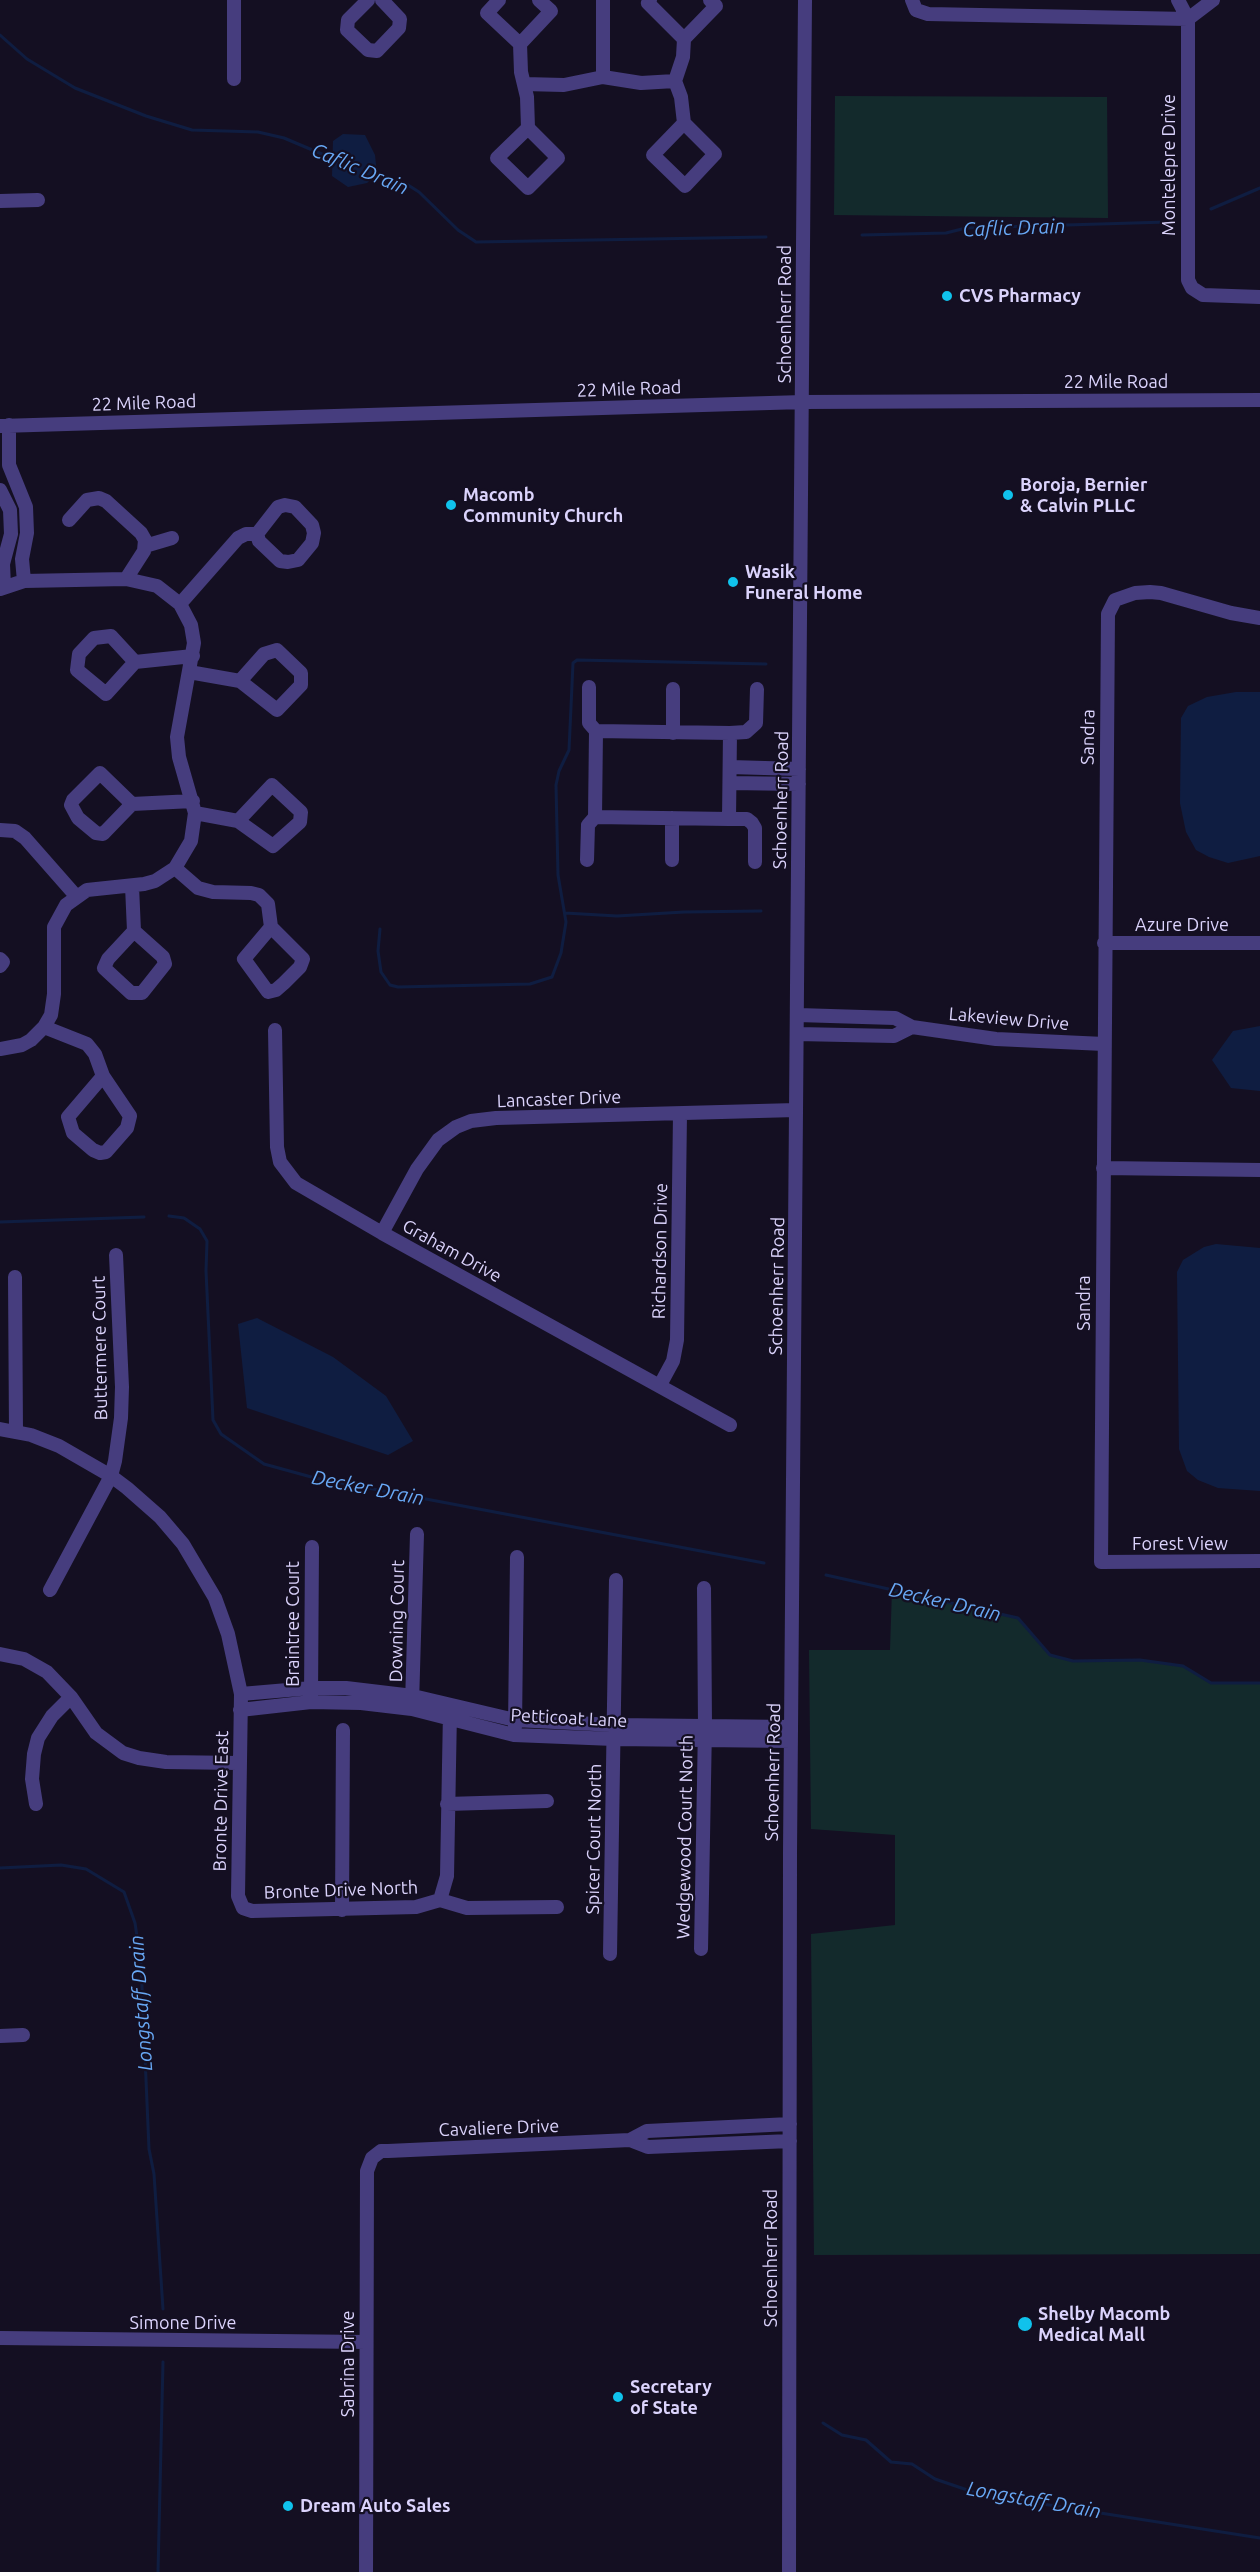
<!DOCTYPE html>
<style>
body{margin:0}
canvas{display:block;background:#140f22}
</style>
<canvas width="1260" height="2572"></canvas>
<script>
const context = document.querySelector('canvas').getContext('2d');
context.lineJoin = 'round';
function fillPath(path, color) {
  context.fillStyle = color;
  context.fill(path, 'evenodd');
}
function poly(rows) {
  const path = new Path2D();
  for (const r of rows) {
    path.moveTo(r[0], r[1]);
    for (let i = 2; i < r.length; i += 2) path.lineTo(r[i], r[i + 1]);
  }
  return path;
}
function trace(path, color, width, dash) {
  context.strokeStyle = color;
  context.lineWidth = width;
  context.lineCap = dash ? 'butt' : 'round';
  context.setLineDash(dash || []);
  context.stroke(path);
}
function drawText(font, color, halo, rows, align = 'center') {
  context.font = font + ' Ubuntu,sans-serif';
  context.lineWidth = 4.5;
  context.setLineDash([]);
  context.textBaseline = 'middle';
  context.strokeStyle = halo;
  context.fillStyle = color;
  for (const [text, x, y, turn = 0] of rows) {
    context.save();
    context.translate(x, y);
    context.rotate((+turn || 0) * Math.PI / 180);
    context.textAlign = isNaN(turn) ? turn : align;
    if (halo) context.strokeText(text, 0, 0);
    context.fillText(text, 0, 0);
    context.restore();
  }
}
fillPath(poly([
 [835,96,1107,97,1108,218,834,215],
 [892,1590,1018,1618,1050,1655,1073,1661,1140,1660,1183,1666,1211,1683,1260,1683,1260,2254,814,2255,811,1934,895,1925,895,1835,811,1829,809,1650,890,1650]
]), '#132a2c');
fillPath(poly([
 [343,134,365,135,375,155,377,174,367,183,348,187,332,176,333,141],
 [1236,692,1260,692,1260,856,1228,863,1209,857,1196,850,1186,832,1180,803,1181,718,1188,706,1207,697],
 [1260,1026,1260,1091,1231,1088,1212,1060,1233,1031],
 [1216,1244,1260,1248,1260,1491,1218,1488,1198,1480,1187,1471,1179,1449,1177,1272,1183,1260,1204,1247],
 [257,1318,333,1357,386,1396,413,1441,388,1455,247,1408,238,1324]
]), '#0f1d41');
trace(poly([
 [0,35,27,59,75,88,146,116,192,130,258,132,284,138,336,160],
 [374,173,408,185,419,192,458,230,476,242,766,237],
 [1211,209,1260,188],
 [862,235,946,233,966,228,1167,222],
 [565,913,617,916,684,912,761,911],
 [380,929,378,951,381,972,390,985,398,987,530,984,552,977,561,953,566,922,558,875,556,785,559,771,569,750,573,663,577,660,766,664],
 [169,1216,184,1218,200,1229,207,1241,206,1271,213,1420,221,1434,264,1464,315,1478,764,1563],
 [0,1222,144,1217],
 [826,1575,1018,1618,1050,1655,1073,1661,1140,1660,1183,1666,1211,1683,1260,1683],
 [0,1868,61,1865,86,1869,124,1892,135,1923,141,1964,149,2149,154,2174,163,2309],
 [823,2423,842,2435,866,2440,891,2462,912,2464,935,2479,979,2494,1260,2538],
 [158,2572,163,2362]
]), '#0f1d41', 3);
trace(poly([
 [234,0,234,79],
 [368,0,348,20,347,30,368,50,377,51,399,28,400,19,382,0],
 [499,0,487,13,520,44],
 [603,0,603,77],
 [650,0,648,3,684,39],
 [912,0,916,10,928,14,1188,19,1213,0],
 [1178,0,1188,19,1188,280,1192,288,1203,295,1260,297],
 [675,81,681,97,684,123,653,155,685,186,715,154,684,123],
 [675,81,683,57,684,39,716,6,710,0],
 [524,84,564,85,603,77,641,83,675,81],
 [528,128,497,158,528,188,558,158,528,128,527,97,521,72,520,44,551,11,539,0],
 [0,201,38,200],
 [9,425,9,465,26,507,27,533,22,559,24,581],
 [0,426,803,402,1260,400],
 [0,490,10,510,11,534,3,564,4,586],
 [69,520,87,500,99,498,106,501,141,533,145,540,144,551,126,579],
 [145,546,172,538],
 [0,589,24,581,126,579,157,586,180,604,191,625,194,643,177,737,179,757,195,813,191,841,175,868,155,881,144,884,87,890,66,905,54,927,54,994,51,1015,44,1027,31,1040,22,1045,0,1049],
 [180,604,238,538,246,534,257,534,259,541,280,561,288,562,298,560,312,543,314,533,312,525,295,507,285,505,278,507,257,534],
 [1260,618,1231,613,1161,593,1150,592,1135,593,1115,600,1108,614,1101,1562,1260,1561],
 [135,662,111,636,94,638,79,654,77,670,106,694,135,662,193,656],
 [189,672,240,681,277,710,301,685,301,673,277,650,264,654,240,681],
 [589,687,589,723,596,731],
 [596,731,730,733,729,819,595,817,596,731],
 [673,733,673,689],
 [730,733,746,732,756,723,757,689],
 [730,767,799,769],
 [730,783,799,784],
 [132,804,100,773,73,800,71,805,78,818,96,833,103,834,132,804,193,801],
 [195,813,238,821,273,846,300,822,301,812,272,785,238,821],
 [672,818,672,860],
 [729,819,747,819,752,823,755,828,755,862],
 [0,830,15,831,25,838,76,896],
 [587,860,588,825,595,817],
 [175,868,198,888,213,892,251,893,259,895,268,904,271,927,244,959,268,992,276,990,284,983,300,967,303,959,271,927],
 [132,886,134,931,108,959,104,968,131,993,142,993,165,964,163,957,134,931],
 [1104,943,1260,943],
 [0,959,3,962,0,966],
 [44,1027,87,1044,95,1054,103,1076,68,1117,73,1133,93,1150,100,1153,106,1152,127,1128,130,1116,103,1076],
 [912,1027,996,1039,1104,1044],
 [275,1030,277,1147,280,1162,296,1183,382,1233,730,1425],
 [797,1034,894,1036,912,1027,895,1018,798,1015],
 [1103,1168,1260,1170],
 [382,1233,417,1169,438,1140,456,1127,471,1121,496,1118,796,1110],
 [15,1277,16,1432],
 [660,1385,673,1361,677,1340,680,1114],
 [0,1429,31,1435,59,1446,111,1476,127,1488,160,1517,183,1544,215,1598,228,1634,241,1694,238,1896,243,1908,252,1911,416,1907,440,1900],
 [50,1590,111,1476,115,1461,121,1418,122,1387,116,1255],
 [0,1654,24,1659,47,1672,71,1697,96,1733,123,1753,139,1758,166,1762,238,1763],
 [241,1694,311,1688,346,1688,413,1696,515,1720,615,1725,791,1727],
 [311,1697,312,1547],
 [412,1704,417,1534],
 [240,1710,311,1702,361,1703,412,1709,514,1735,614,1739,791,1741],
 [515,1727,517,1557],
 [36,1804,32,1779,34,1754,38,1738,52,1716,71,1697],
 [447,1804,547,1801],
 [440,1900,447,1876,450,1711],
 [440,1900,467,1908,557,1907],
 [342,1910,343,1730],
 [701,1949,705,1726,704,1588],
 [610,1954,616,1580],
 [0,2036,23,2035],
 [630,2140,647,2131,790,2124],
 [0,2338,366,2342],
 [366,2572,367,2171,372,2158,381,2151,388,2151,630,2140,648,2147,790,2141],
 [789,2572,790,1854,805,0]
]), '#463d7e', 14);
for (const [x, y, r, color] of [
 [947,296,6,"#10c2ec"],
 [1008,495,6,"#10c2ec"],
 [451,505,6,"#10c2ec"],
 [733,582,6,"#10c2ec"],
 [1025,2324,8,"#10c2ec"],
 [618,2397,6,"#10c2ec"],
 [288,2506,6,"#10c2ec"]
]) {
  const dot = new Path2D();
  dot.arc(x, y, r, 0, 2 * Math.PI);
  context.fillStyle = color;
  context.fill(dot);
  trace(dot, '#140f22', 2);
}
drawText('18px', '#dbd3fc', '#140f22', [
 ["Montelepre Drive",1169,165,-90],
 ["Schoenherr Road",785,314,-90],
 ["22 Mile Road",1116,382],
 ["22 Mile Road",629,389,-2],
 ["22 Mile Road",144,403,-2],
 ["Sandra",1088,737,-89],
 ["Schoenherr Road",781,800,-89],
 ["Azure Drive",1182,925],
 ["Lakeview Drive",1009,1019,5],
 ["Lancaster Drive",559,1099,-2],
 ["Graham Drive",452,1251,29],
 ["Richardson Drive",660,1251,-89],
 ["Schoenherr Road",777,1286,-89],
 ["Sandra",1084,1303,-90],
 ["Buttermere Court",100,1348,-91],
 ["Forest View",1180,1544],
 ["Downing Court",397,1621,-89],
 ["Braintree Court",293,1624,-90],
 ["Petticoat Lane",569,1718,3],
 ["Schoenherr Road",773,1772,-89],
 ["Bronte Drive East",221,1801,-89],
 ["Wedgewood Court North",685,1837,-89],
 ["Spicer Court North",594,1839,-89],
 ["Bronte Drive North",341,1890,-2],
 ["Cavaliere Drive",499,2128,-2],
 ["Schoenherr Road",771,2258,-90],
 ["Simone Drive",183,2323],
 ["Sabrina Drive",348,2364,-90]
]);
drawText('bold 18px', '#dbd3fc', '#140f22', [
 ["CVS Pharmacy",959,296],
 ["Boroja, Bernier",1020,485],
 ["& Calvin PLLC",1020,506],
 ["Macomb",463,495],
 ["Community Church",463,516],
 ["Wasik",745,572],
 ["Funeral Home",745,593],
 ["Shelby Macomb",1038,2314],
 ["Medical Mall",1038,2335],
 ["Secretary",630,2387],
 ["of State",630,2408],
 ["Dream Auto Sales",300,2506]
], 'left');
drawText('italic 20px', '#68a8f5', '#140f22', [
 ["Caflic Drain",360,169,23],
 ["Caflic Drain",1014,228,-2],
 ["Decker Drain",368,1488,11],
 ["Decker Drain",945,1602,13],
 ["Longstaff Drain",141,2003,-94],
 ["Longstaff Drain",1034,2500,10]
]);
</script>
